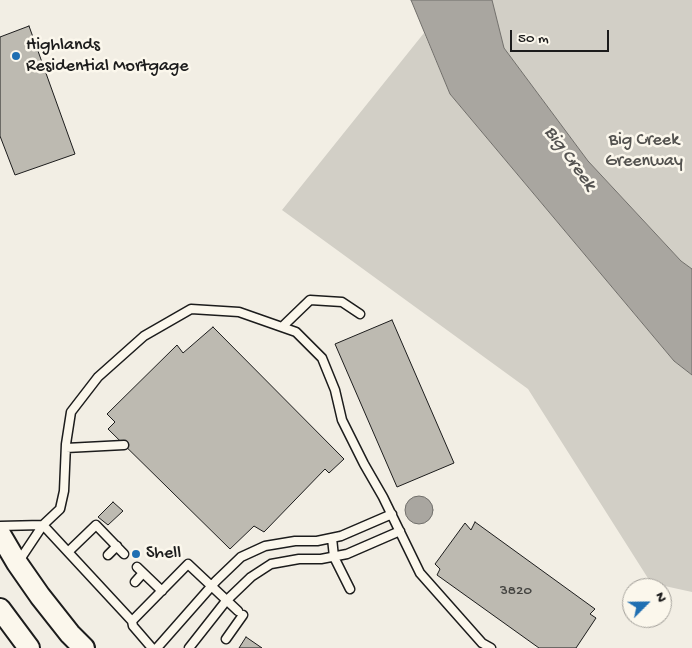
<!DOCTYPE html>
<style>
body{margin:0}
#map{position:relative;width:692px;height:648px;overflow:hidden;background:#f2eee4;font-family:"Gochi Hand",sans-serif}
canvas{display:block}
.north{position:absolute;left:622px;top:578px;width:50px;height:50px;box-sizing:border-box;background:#fbf7ec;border:1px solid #a29f99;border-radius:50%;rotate:67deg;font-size:14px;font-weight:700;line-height:20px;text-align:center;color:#1c1c1c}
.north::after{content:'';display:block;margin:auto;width:18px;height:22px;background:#1f6fb2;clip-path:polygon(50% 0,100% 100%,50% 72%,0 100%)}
.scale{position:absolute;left:510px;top:30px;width:99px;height:22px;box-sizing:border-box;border:2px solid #1c1c1c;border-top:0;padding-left:6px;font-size:15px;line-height:18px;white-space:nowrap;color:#1c1c1c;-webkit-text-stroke:4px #fbf7ec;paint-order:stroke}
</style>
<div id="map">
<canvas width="692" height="648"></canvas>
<div class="north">N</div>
<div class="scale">50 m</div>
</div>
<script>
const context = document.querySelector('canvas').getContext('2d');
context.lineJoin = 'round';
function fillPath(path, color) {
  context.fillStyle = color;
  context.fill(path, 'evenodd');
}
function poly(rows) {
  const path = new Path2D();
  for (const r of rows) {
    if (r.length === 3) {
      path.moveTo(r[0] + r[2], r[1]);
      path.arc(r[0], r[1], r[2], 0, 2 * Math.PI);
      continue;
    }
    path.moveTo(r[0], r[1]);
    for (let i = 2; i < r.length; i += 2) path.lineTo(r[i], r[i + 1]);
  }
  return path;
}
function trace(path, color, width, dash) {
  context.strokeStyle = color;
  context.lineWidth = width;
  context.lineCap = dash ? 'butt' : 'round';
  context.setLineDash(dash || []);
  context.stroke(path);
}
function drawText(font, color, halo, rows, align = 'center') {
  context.font = font + ' "Gochi Hand",sans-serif';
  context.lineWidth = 5;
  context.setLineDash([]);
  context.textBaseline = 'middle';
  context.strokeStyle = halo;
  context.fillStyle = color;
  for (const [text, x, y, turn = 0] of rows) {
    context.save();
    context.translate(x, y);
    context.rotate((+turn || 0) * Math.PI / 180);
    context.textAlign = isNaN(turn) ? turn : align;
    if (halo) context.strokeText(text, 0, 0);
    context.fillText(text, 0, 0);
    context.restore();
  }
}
fillPath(poly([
 [492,0,692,0,692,269,681,261,588,161,504,48],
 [424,33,450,94,674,361,692,375,692,592,651,583,528,389,282,210]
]), '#d2cfc6');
const water = poly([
 [411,0,492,0,504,48,588,161,681,261,692,269,692,375,674,361,450,94,411,0],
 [419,510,14]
]);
fillPath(water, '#a9a6a0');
trace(water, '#716f6b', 1);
const building = poly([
 [29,26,75,154,15,175,0,136,0,37,29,26],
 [392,320,454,463,397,487,335,344,392,320],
 [213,327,344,459,329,473,325,469,264,532,254,526,230,549,108,429,115,422,107,414,177,345,183,353,213,327],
 [113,502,123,511,108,525,98,517,113,502],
 [475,522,595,609,590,614,596,618,576,648,539,648,437,575,440,569,435,564,438,560,465,523,471,530,475,522],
 [246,637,262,648,239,648,246,637]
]);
fillPath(building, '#bdbab1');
trace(building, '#1c1c1c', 1);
const service = poly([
 [282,327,310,300,342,302,360,314],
 [66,448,124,445],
 [0,526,43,525,132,621,133,626,152,648],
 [332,538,334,557,350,589],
 [68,552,96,525,124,554],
 [108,555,117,546],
 [19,561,43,525,60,509,64,491,66,444,71,412,98,377,144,336,191,309,239,312,296,332,322,358,335,390,342,420,364,464,383,497,420,573,482,643,491,648],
 [137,567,162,591],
 [135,582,143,573],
 [132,621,188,564,238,611],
 [226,639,243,615],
 [157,648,216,581,241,557,265,546,295,541,317,541,341,536,392,514],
 [189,648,226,601,251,577,271,564,299,559,321,559,347,554,400,531]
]);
const secondary = poly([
 [0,534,17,563,40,596,70,634,84,648],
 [0,609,29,648]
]);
trace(service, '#1c1c1c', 11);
trace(secondary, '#1c1c1c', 24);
trace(service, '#fbf7ec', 8);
trace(secondary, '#fbf7ec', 20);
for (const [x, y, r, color] of [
 [16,56,5,"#1f6fb2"],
 [136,554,5,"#1f6fb2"]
]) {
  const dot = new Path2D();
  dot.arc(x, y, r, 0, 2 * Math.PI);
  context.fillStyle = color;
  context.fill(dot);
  trace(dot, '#fbf7ec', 2);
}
drawText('15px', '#444441', null, [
 ["3820",516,592]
]);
drawText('18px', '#1c1c1c', '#fbf7ec', [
 ["Highlands",26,46],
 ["Residential Mortgage",26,67],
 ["Shell",146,554]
], 'left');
drawText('18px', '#53524f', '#fbf7ec', [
 ["Big Creek",644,141],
 ["Greenway",644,162]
]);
drawText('italic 19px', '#545351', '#fbf7ec', [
 ["Big Creek",569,159,54]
]);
</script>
